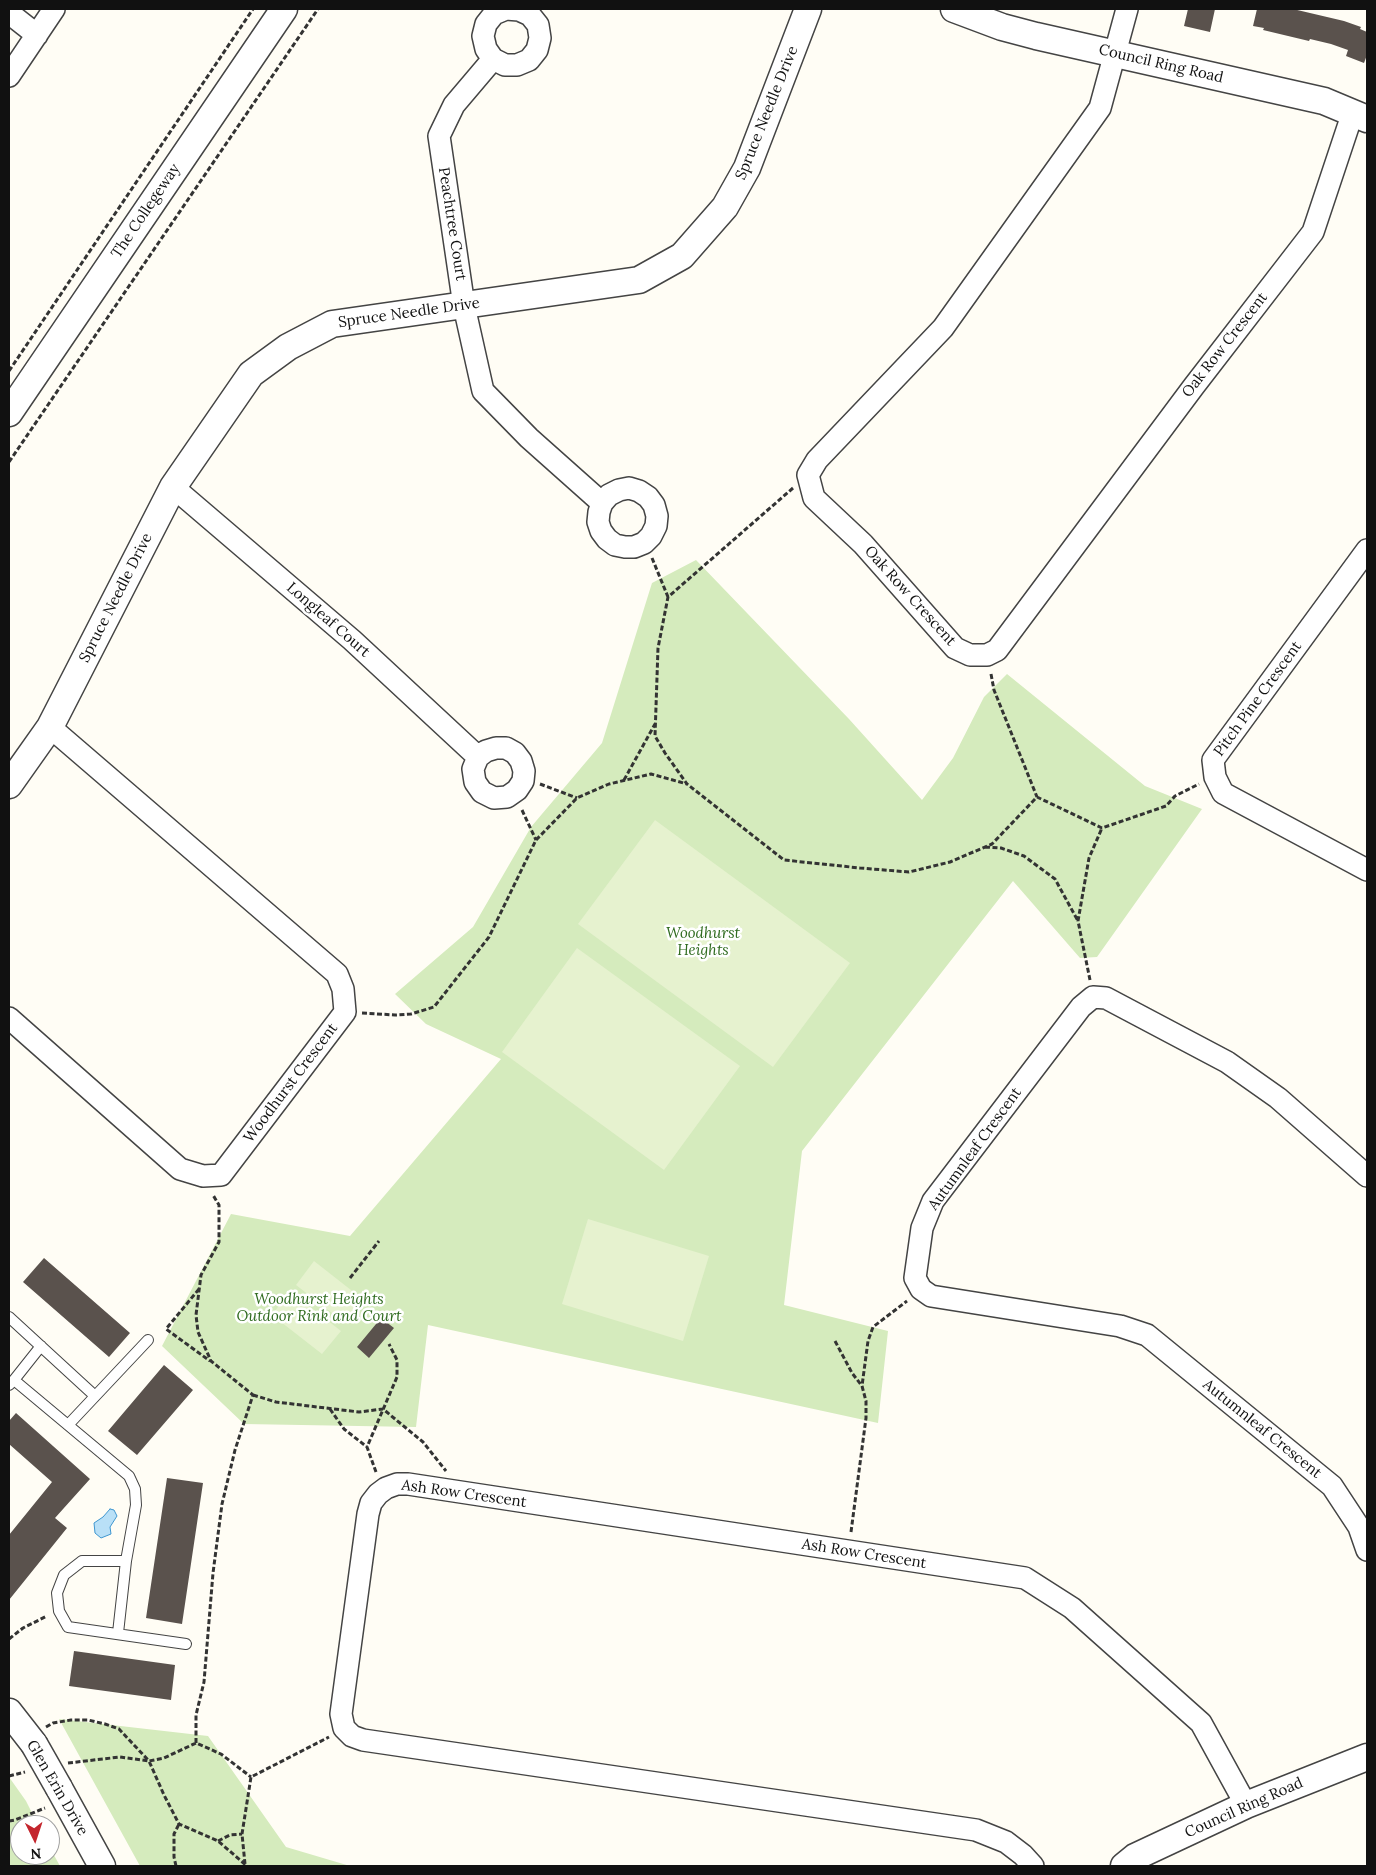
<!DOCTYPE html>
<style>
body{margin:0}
#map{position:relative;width:1376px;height:1875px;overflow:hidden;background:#fffdf5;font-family:Lora,serif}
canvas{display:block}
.frame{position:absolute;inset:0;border:10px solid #111;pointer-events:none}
.north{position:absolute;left:10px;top:1815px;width:50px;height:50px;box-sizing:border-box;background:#fff;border:1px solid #a0a0a0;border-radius:50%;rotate:176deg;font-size:14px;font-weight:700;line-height:20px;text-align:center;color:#111}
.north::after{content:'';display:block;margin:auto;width:18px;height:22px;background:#c4262e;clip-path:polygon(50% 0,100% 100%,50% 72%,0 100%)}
</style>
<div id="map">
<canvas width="1376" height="1875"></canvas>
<div class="frame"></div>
<div class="north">N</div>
</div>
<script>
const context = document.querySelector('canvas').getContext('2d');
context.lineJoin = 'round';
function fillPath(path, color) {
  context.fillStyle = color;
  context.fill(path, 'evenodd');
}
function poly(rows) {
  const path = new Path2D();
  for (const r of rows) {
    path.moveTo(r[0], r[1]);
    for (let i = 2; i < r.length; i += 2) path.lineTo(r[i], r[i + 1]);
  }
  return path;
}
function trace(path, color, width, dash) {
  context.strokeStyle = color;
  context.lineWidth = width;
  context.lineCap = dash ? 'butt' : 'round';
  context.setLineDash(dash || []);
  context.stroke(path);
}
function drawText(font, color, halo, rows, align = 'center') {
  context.font = font + ' Lora,serif';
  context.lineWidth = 5;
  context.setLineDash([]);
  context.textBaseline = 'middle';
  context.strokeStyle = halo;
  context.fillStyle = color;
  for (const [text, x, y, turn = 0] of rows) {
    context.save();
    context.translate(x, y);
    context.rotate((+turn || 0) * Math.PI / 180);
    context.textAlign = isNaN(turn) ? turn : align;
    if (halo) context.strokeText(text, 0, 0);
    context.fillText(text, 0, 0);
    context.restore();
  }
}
fillPath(poly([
 [696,560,849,719,922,800,953,758,984,697,1007,674,1145,786,1202,809,1097,957,1080,958,1013,881,802,1151,784,1305,888,1331,878,1423,428,1325,416,1427,244,1424,162,1346,231,1214,350,1236,501,1059,426,1024,395,994,473,927,531,827,602,743,652,583],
 [59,1719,208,1736,286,1847,350,1866,140,1866],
 [9,1777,26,1801,38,1825,20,1825,20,1855,50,1855,50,1848,60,1866,9,1866]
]), '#d5ebbd');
fillPath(poly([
 [655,820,850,963,773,1067,578,924],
 [577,948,740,1066,664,1170,502,1052],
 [588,1219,709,1256,683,1341,562,1304],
 [314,1261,365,1301,346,1324,296,1285],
 [290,1291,341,1331,322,1354,272,1315]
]), '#e6f2cf');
const water = poly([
 [110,1509,114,1510,117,1516,110,1527,111,1534,101,1538,95,1533,94,1523,103,1517,110,1509]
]);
fillPath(water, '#b9e0f7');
trace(water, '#3f96cf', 1);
fillPath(poly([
 [1188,9,1215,9,1210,32,1184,26],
 [1257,9,1293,9,1344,21,1361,27,1360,29,1367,32,1367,55,1364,63,1346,56,1348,50,1331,44,1310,39,1309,41,1263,30,1264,28,1253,26],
 [44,1258,130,1333,109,1357,23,1282],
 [381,1318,394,1328,369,1358,357,1347],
 [164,1365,193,1390,137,1455,108,1431],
 [16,1413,90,1479,55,1518,67,1528,9,1600,9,1535,52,1482,9,1444,9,1421],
 [167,1478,203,1483,182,1624,146,1618],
 [74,1651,175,1665,171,1700,69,1686]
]), '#5a524d');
const service = poly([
 [9,1317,95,1396],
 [14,1380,41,1346],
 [9,1385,14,1380,129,1476,135,1489,136,1505,126,1561,82,1561,64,1575,57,1593,59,1611,68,1627,186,1644],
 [68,1425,148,1340],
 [118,1633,126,1561]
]);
const minor = poly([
 [1127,9,1100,108,943,328,817,460,808,475,814,498,863,544,955,648,970,655,987,655,997,650,1194,386,1313,232,1353,112],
 [9,13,37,35],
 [493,59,505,65,517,65,529,60,537,50,540,38,538,25,530,15,519,10,506,9,494,14,486,24,483,36,486,49,493,59,454,105,439,136,464,306,483,391,529,438,602,503,599,512,598,522,601,531,607,539,615,545,625,547,634,547,644,543,651,536,656,526,657,516,654,505,648,497,639,491,629,488,619,490,609,495,602,503],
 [9,76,54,9],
 [173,487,352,640,478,757,473,769,475,782,482,792,494,798,507,797,517,790,523,781,524,771,521,761,515,753,506,748,496,748,486,751,478,757],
 [1367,550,1213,760,1215,777,1223,793,1367,870],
 [9,1018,180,1169,203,1176,221,1175,345,1012,343,989,337,974,50,727],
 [1367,1176,1278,1098,1227,1062,1106,998,1093,997,1081,1007,933,1201,922,1228,915,1278,921,1289,931,1296,1120,1326,1147,1335,1332,1486,1359,1527,1367,1550],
 [1033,1866,1023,1855,1006,1842,976,1830,363,1740,352,1736,344,1728,341,1714,368,1514,371,1503,378,1494,386,1488,397,1484,408,1484,1025,1578,1072,1608,1201,1723,1246,1805]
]);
const tertiary = poly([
 [954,9,1002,27,1036,36,1324,101,1367,119],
 [9,413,284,9],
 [9,785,50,727,173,487,251,374,288,347,332,324,639,280,682,256,725,207,747,168,808,9],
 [9,1712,34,1744],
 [59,1788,102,1866],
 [1124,1866,1135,1857,1246,1805,1367,1757]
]);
trace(service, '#444', 12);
trace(minor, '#444', 24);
trace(tertiary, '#444', 29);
trace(poly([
 [9,371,253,9],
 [9,462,318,9],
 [793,488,668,597,658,648,655,736,665,753,687,784,784,860,860,868,909,872,950,862,992,844,1037,797,1102,828,1166,806,1175,796,1199,784],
 [652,558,668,597],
 [991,674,994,690,1037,797],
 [624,780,655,724],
 [540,784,577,798],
 [522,810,536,840],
 [985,847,1001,848,1024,856,1055,879,1078,921],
 [1090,980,1078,921,1089,858,1102,828],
 [362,1013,395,1015,411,1014,434,1007,489,937,536,840,577,798,609,784,651,774,687,784],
 [350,1278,379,1241],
 [199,1289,166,1329,210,1361],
 [835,1341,852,1373,862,1386],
 [253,1395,276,1402,359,1412,383,1409,423,1442,446,1471],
 [330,1409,344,1429,367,1447],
 [376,1472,367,1447,397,1377,397,1360,389,1344],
 [851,1532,866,1418,866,1401,862,1386,868,1341,873,1327,907,1301],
 [9,1639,23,1628,47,1616],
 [46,1727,53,1723,71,1720,88,1720,105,1724,119,1729,149,1761,164,1758,196,1743,221,1754,251,1777],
 [196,1743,196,1715,204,1682,213,1573,222,1504,235,1450,253,1395,211,1361,198,1332,196,1315,201,1275,219,1242,219,1205,213,1195],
 [68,1763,120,1757,149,1761,164,1795,179,1824,218,1841,247,1866],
 [9,1776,25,1772],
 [9,1821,15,1820,45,1808],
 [218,1841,230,1835,242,1834],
 [245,1864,242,1834,251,1777,329,1737],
 [176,1866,174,1857,174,1834,179,1824]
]), '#333', 3, [5, 2.5]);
trace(service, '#fff', 10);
trace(minor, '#fff', 21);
trace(tertiary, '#fff', 26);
const tertiaryBridge = poly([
 [34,1744,59,1788]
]);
trace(tertiaryBridge, '#444', 29, []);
trace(tertiaryBridge, '#fff', 26);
drawText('15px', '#111', '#fff', [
 ["Council Ring Road",1161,64,13],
 ["Spruce Needle Drive",767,113,-68],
 ["The Collegeway",146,211,-56],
 ["Peachtree Court",452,224,81],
 ["Spruce Needle Drive",409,313,-8],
 ["Oak Row Crescent",1225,345,-52],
 ["Oak Row Crescent",910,596,48],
 ["Spruce Needle Drive",116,598,-63],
 ["Longleaf Court",328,620,41],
 ["Pitch Pine Crescent",1258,699,-54],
 ["Woodhurst Crescent",291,1083,-53],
 ["Autumnleaf Crescent",975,1149,-54],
 ["Autumnleaf Crescent",1262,1429,39],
 ["Ash Row Crescent",464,1494,8],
 ["Ash Row Crescent",864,1554,9],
 ["Glen Erin Drive",57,1788,60],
 ["Council Ring Road",1244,1808,-24]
]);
drawText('italic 15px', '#2f6b1f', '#fff', [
 ["Woodhurst",703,934],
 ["Heights",703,951],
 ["Woodhurst Heights",319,1300],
 ["Outdoor Rink and Court",319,1317]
]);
</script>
